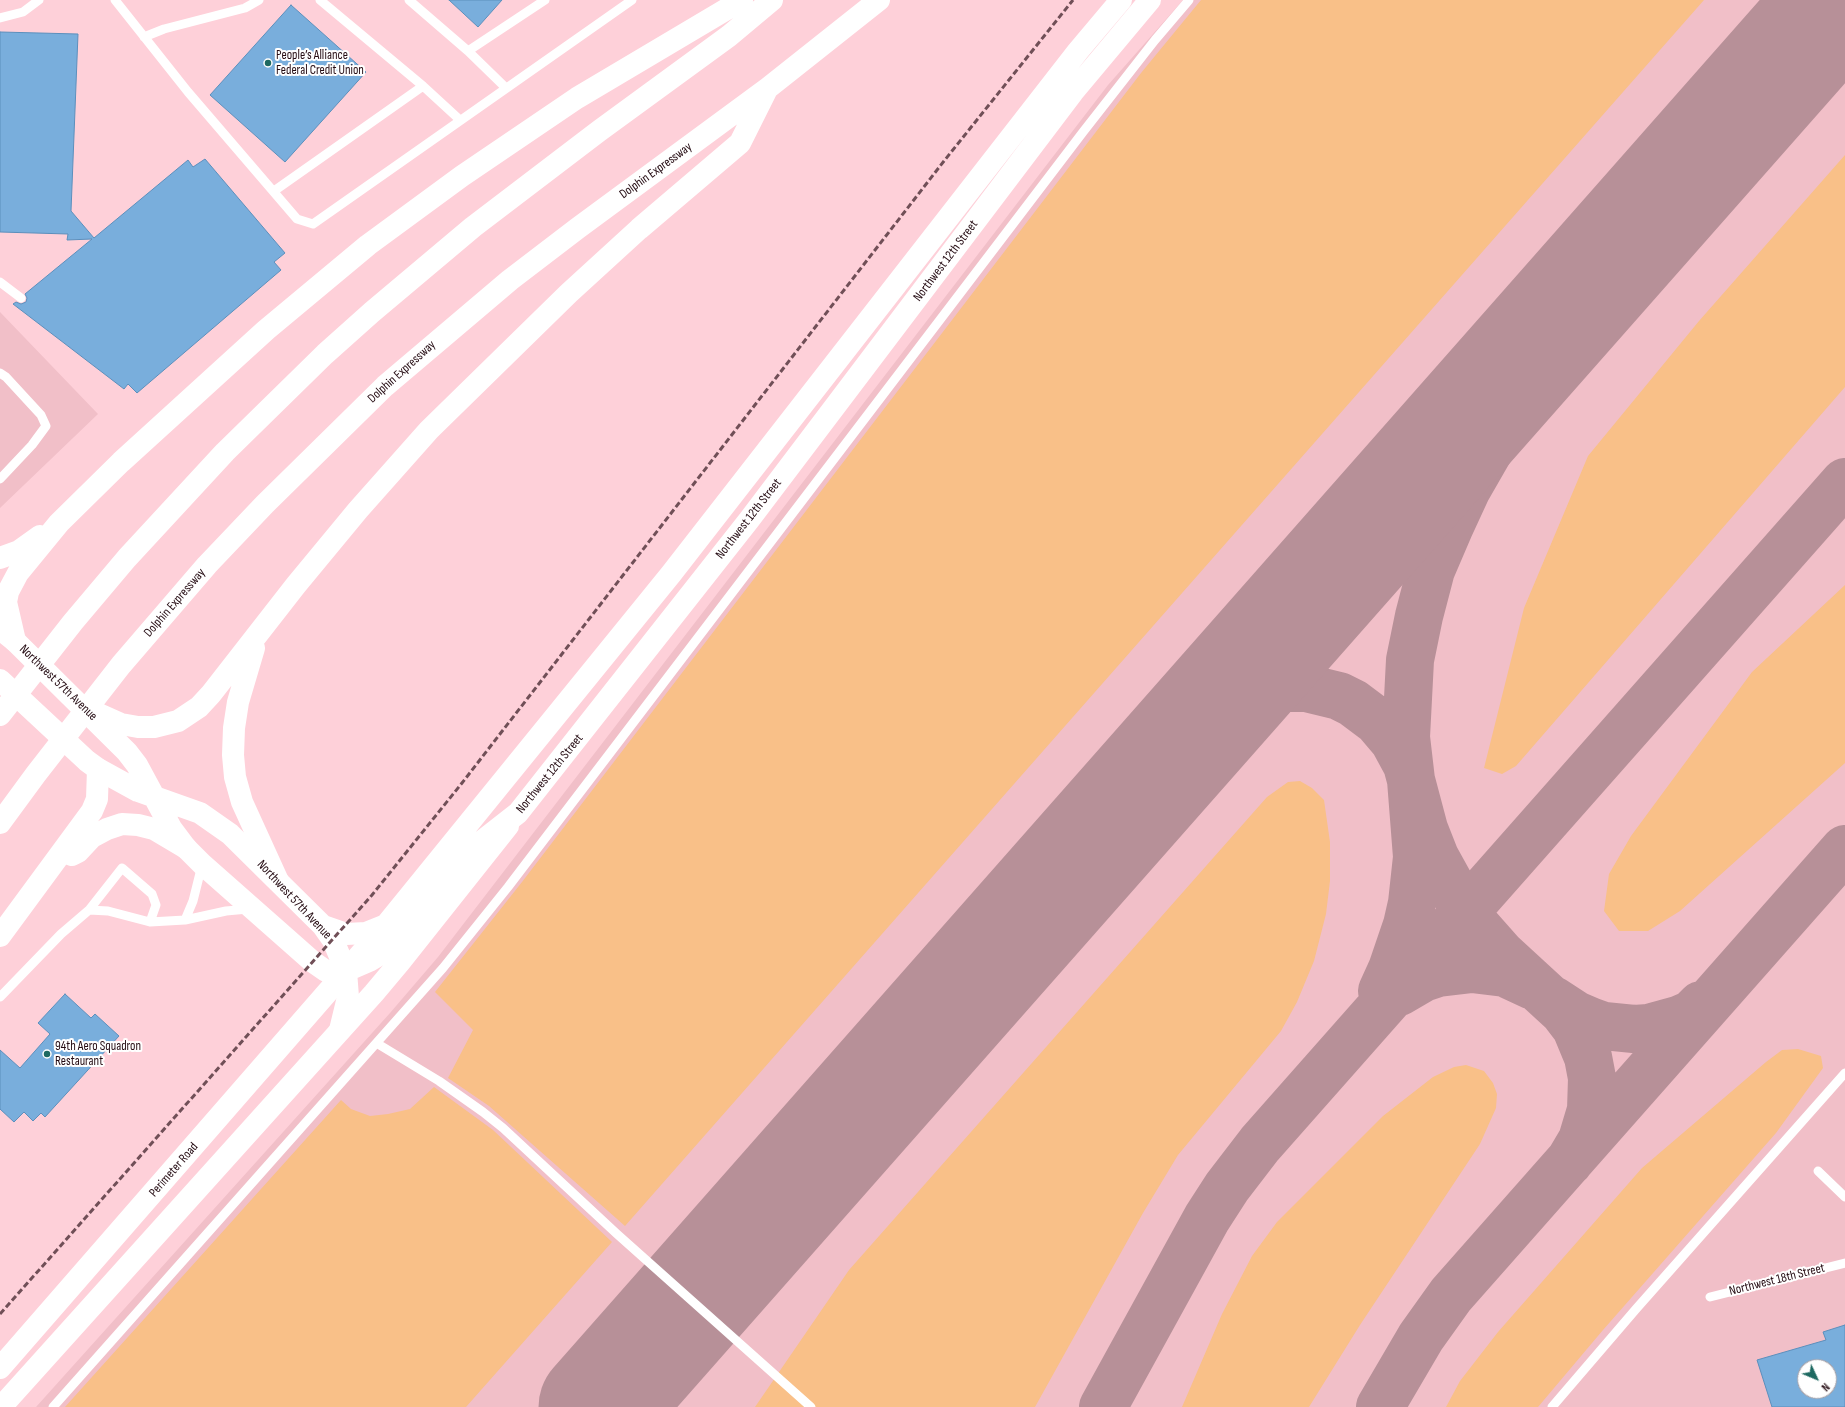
<!DOCTYPE html>
<meta charset="utf-8">
<style>
body{margin:0}
#map{position:relative;width:1845px;height:1407px;overflow:hidden;background:#fed0d9;font-family:"Sofia Sans Condensed",sans-serif}
canvas{display:block}
.north{position:absolute;left:1797px;top:1359px;width:40px;height:40px;box-sizing:border-box;background:#fff;border:1px solid #a79da0;border-radius:50%;rotate:134deg;font-size:11px;font-weight:700;line-height:16px;text-align:center;color:#240b12}
.north::after{content:'';display:block;margin:auto;width:14px;height:18px;background:#1e6961;clip-path:polygon(50% 0,100% 100%,50% 72%,0 100%)}
</style>
<div id="map">
<canvas width="1845" height="1407"></canvas>
<div class="north">N</div>
</div>
<script>
const context = document.querySelector('canvas').getContext('2d');
context.lineJoin = 'round';
function fillPath(path, color) {
  context.fillStyle = color;
  context.fill(path, 'evenodd');
}
function poly(rows) {
  const path = new Path2D();
  for (const r of rows) {
    path.moveTo(r[0], r[1]);
    for (let i = 2; i < r.length; i += 2) path.lineTo(r[i], r[i + 1]);
  }
  return path;
}
function trace(path, color, width, dash) {
  context.strokeStyle = color;
  context.lineWidth = width;
  context.lineCap = dash ? 'butt' : 'round';
  context.setLineDash(dash || []);
  context.stroke(path);
}
function drawText(font, color, halo, rows, align = 'center') {
  context.font = font + ' "Sofia Sans Condensed",sans-serif';
  context.lineWidth = 4;
  context.setLineDash([]);
  context.textBaseline = 'middle';
  context.strokeStyle = halo;
  context.fillStyle = color;
  for (const [text, x, y, turn = 0] of rows) {
    context.save();
    context.translate(x, y);
    context.rotate((+turn || 0) * Math.PI / 180);
    context.textAlign = isNaN(turn) ? turn : align;
    if (halo) context.strokeText(text, 0, 0);
    context.fillText(text, 0, 0);
    context.restore();
  }
}
fillPath(poly([
 [1183,0,1845,0,1845,1407,36,1407,390,1013,438,957,1108,85],
 [1805,1367,1829,1367,1829,1391,1805,1391],
 [0,312,98,414,0,508]
]), '#f1bfc8');
fillPath(poly([
 [1201,0,1704,0,625,1226,489,1106,448,1078,473,1030,435,992,522,882,1141,73],
 [1845,155,1845,387,1516,766,1502,774,1484,768,1524,608,1588,456,1699,321],
 [1845,585,1845,763,1680,911,1648,931,1619,931,1604,911,1609,874,1631,836,1752,672],
 [1300,781,1312,788,1324,800,1330,842,1330,881,1326,914,1314,961,1297,1002,1281,1031,1178,1155,1143,1213,1035,1407,755,1407,849,1270,1267,797,1288,782],
 [1798,1049,1821,1056,1823,1068,1776,1133,1603,1330,1538,1407,1446,1407,1460,1381,1498,1332,1642,1168,1766,1062,1782,1050],
 [1466,1065,1484,1071,1493,1083,1497,1094,1496,1108,1480,1144,1360,1325,1309,1407,1182,1407,1222,1314,1252,1256,1277,1222,1383,1116,1433,1077,1454,1067],
 [434,1087,493,1130,612,1242,466,1407,65,1407,341,1100,351,1109,370,1116,388,1114,410,1109]
]), '#f9c088');
trace(poly([
 [1196,729,1232,704,1247,696,1277,688,1306,688,1339,696,1353,703,1377,721,1394,741,1407,765,1411,780,1417,857,1412,903,1407,925,1392,969,1382,991],
 [1399,992,1423,978,1438,973,1472,969,1505,973,1533,986],
 [1553,1000,1576,1015,1590,1021,1604,1026,1634,1029,1649,1028,1678,1020,1692,1014,1701,1005],
 [1569,1162,1582,1140,1591,1110,1592,1078,1588,1057,1576,1028,1563,1011,1501,954,1478,928,1456,895,1435,857,1424,829,1411,780,1406,737,1410,660,1419,616,1431,570,1449,528,1467,489,1494,442,1527,389,1563,339,1753,99],
 [643,1407,681,1348,707,1313,914,1050],
 [1103,1407,1207,1218,1227,1187,1260,1144,1845,482],
 [1380,1407,1421,1337,1451,1295,1845,849]
]), '#b79098', 48);
trace(poly([
 [598,1407,1839,0]
]), '#b79098', 119);
const building = poly([
 [449,0,502,0,478,27,449,0],
 [291,5,366,72,285,162,210,95,291,5],
 [0,32,78,34,71,211,94,238,188,160,193,167,205,159,285,253,274,262,281,270,137,393,128,384,124,389,13,304,16,302,21,304,26,302,27,298,25,294,92,239,67,240,68,234,0,232,0,32],
 [65,994,91,1018,95,1014,119,1036,45,1117,41,1113,33,1121,24,1112,14,1122,0,1109,0,1050,20,1068,50,1034,38,1023,65,994],
 [1845,1325,1845,1407,1772,1407,1757,1360,1826,1340,1823,1332,1845,1325],
 [1805,1367,1829,1367,1829,1391,1805,1391,1805,1367]
]);
fillPath(building, '#79aedc');
trace(building, '#5c8fbc', 1);
trace(poly([
 [115,0,188,92,297,219,313,224,632,0],
 [320,0,423,86,460,120],
 [409,0,468,51,506,88],
 [0,18,23,12,39,0],
 [144,37,164,29,245,8,259,0],
 [468,51,545,0],
 [274,191,423,86],
 [0,282,21,298],
 [0,373,6,377,41,415,46,426,32,445,0,479],
 [202,865,193,901,185,920,226,911,248,909],
 [89,910,122,868,152,894,156,905,150,922],
 [0,997,61,934,89,910,108,911,150,922,185,920],
 [378,1044,439,1081,483,1112,503,1128,617,1234,811,1407],
 [1818,1171,1845,1197],
 [1710,1297,1845,1263],
 [53,1407,443,968,508,887,1083,132,1155,40,1189,0],
 [1552,1407,1636,1309,1845,1073]
]), '#fff', 9);
trace(poly([
 [0,1368,386,925],
 [1,1407,374,993,400,962,508,826]
]), '#fff', 22);
trace(poly([
 [0,629,15,641,127,752,137,765,171,828,186,848,202,864,313,962,326,971,346,971,369,961,384,952,397,942,472,849,518,813,749,520,1073,92,1150,0],
 [0,680,87,761,98,769,138,791,200,813,230,834,323,926,333,940,346,971,348,997,340,1030],
 [323,926,346,934,366,933,386,925,671,574,1078,51,1121,0]
]), '#fff', 22);
trace(poly([
 [0,558,19,551,40,536],
 [15,641,6,602,8,592,18,573,59,523,121,462,266,330,368,245,462,176,577,98,742,0],
 [254,648,238,702,234,728,233,755,235,777,242,802,278,881],
 [83,707,121,724,138,727,154,727,178,721,199,707,211,694,296,585,358,510,429,430,569,293,639,229,740,143,766,91],
 [0,715,73,622,127,558,225,452,325,354,372,312,473,227,599,131,729,36,772,0],
 [0,823,36,774,121,665,207,565,265,504,385,386,510,280,578,228,768,88,879,0],
 [72,855,78,852,92,837,107,829,122,824,138,825,154,829,186,848],
 [0,936,92,811,97,799,98,769]
]), '#fff', 22);
trace(poly([
 [0,1314,372,895,462,783,944,161,1073,0]
]), '#704f57', 3, [6, 3]);
for (const [x, y, r, color] of [
 [268,63,4,"#1e6961"],
 [47,1054,4,"#1e6961"]
]) {
  const dot = new Path2D();
  dot.arc(x, y, r, 0, 2 * Math.PI);
  context.fillStyle = color;
  context.fill(dot);
  trace(dot, '#fff', 1.5);
}
drawText('13px', '#240b12', '#fff', [
 ["People’s Alliance",276,56],
 ["Federal Credit Union",276,71],
 ["94th Aero Squadron",55,1047],
 ["Restaurant",55,1062]
], 'left');
drawText('13px', '#240b12', '#fff', [
 ["Dolphin Expressway",656,171,-36],
 ["Northwest 12th Street",946,261,-53],
 ["Dolphin Expressway",402,372,-42],
 ["Northwest 12th Street",749,519,-52],
 ["Dolphin Expressway",175,603,-49],
 ["Northwest 57th Avenue",58,683,44],
 ["Northwest 12th Street",550,774,-51],
 ["Northwest 57th Avenue",294,900,47],
 ["Perimeter Road",174,1170,-49],
 ["Northwest 18th Street",1777,1280,-14]
]);
</script>
